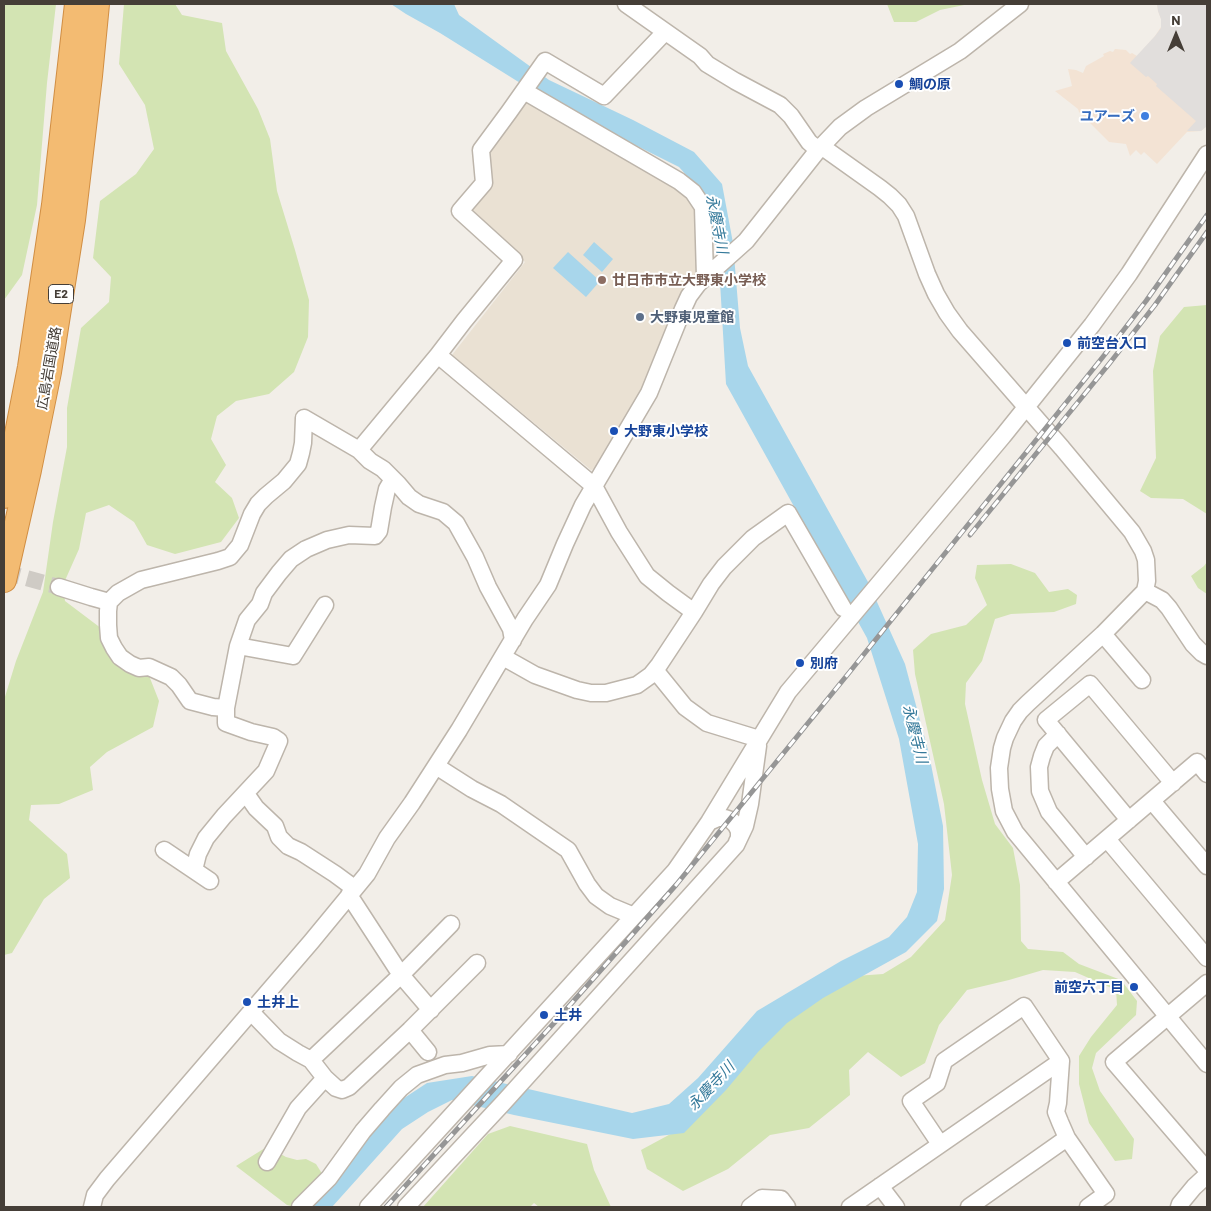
<!DOCTYPE html>
<meta charset="utf-8">
<style>
body{margin:0}
#map{position:relative;width:1211px;height:1211px;overflow:hidden;background:#f2eee8;font-family:Barlow,sans-serif}
canvas{display:block}
.frame{position:absolute;inset:0;border:5px solid #453e37;pointer-events:none}
.north{position:absolute;left:1151px;top:10px;width:50px;height:50px;-webkit-text-stroke:4px #fff;paint-order:stroke;rotate:0deg;font-size:14px;font-weight:700;line-height:20px;text-align:center;color:#453e37}
.north::after{content:'';display:block;margin:auto;width:18px;height:22px;background:#453e37;clip-path:polygon(50% 0,100% 100%,50% 72%,0 100%)}
</style>
<div id="map">
<canvas width="1211" height="1211"></canvas>
<div class="frame"></div>
<div class="north">N</div>
</div>
<script>
const context = document.querySelector('canvas').getContext('2d');
context.lineJoin = 'round';
function fillPath(path, color) {
  context.fillStyle = color;
  context.fill(path, 'evenodd');
}
function poly(rows) {
  const path = new Path2D();
  for (const r of rows) {
    path.moveTo(r[0], r[1]);
    for (let i = 2; i < r.length; i += 2) path.lineTo(r[i], r[i + 1]);
  }
  return path;
}
function trace(path, color, width, dash) {
  context.strokeStyle = color;
  context.lineWidth = width;
  context.lineCap = dash ? 'butt' : 'round';
  context.setLineDash(dash || []);
  context.stroke(path);
}
function drawText(font, color, halo, rows, align = 'center') {
  context.font = font + ' Barlow,"Noto Sans JP",sans-serif';
  context.lineWidth = 4;
  context.setLineDash([]);
  context.textBaseline = 'middle';
  context.strokeStyle = halo;
  context.fillStyle = color;
  for (const [text, x, y, turn = 0] of rows) {
    context.save();
    context.translate(x, y);
    context.rotate((+turn || 0) * Math.PI / 180);
    context.textAlign = isNaN(turn) ? turn : align;
    if (halo) context.strokeText(text, 0, 0);
    context.fillText(text, 0, 0);
    context.restore();
  }
}
fillPath(poly([
 [1157,4,1207,4,1207,126,1201,131,1187,132,1157,164,1144,152,1141,155,1136,150,1130,156,1126,144,1109,142,1079,112,1078,109,1055,91,1072,86,1068,69,1076,70,1083,73,1086,66,1104,56,1103,54,1110,51,1113,52,1115,49,1126,50,1130,54,1132,53,1137,56,1155,36,1161,27,1161,19,1158,11]
]), '#f3e3d4');
fillPath(poly([
 [524,100,677,188,697,203,700,269,644,395,598,468,591,470,452,355,525,262,470,212,489,183,491,146]
]), '#eae1d3');
fillPath(poly([
 [4,4,56,4,47,83,37,205,22,275,4,300],
 [124,4,175,4,182,15,222,23,226,51,258,109,270,139,277,191,295,250,309,300,308,337,294,372,269,394,236,401,217,416,211,439,226,465,215,482,232,498,239,518,221,542,175,554,147,545,134,522,109,505,86,513,79,549,63,585,65,601,114,638,146,668,159,701,153,727,107,752,90,767,93,790,59,804,31,805,29,820,67,854,70,878,44,899,12,953,4,955,4,700,16,661,43,592,53,522,67,447,67,408,81,328,109,302,111,277,93,258,100,201,136,174,154,149,145,105,119,64],
 [887,4,969,4,940,10,916,22,894,22],
 [1207,305,1207,514,1183,499,1151,498,1140,491,1156,458,1153,371,1160,336,1184,307],
 [1207,562,1207,594,1198,588,1191,576,1204,566],
 [1011,564,1035,573,1049,592,1068,589,1077,595,1076,604,1054,612,1011,614,995,619,982,661,966,683,965,704,982,780,995,824,1013,848,1020,885,1021,941,1028,949,1063,952,1079,964,1121,980,1137,1001,1136,1015,1096,1053,1092,1068,1100,1091,1134,1139,1132,1159,1115,1161,1089,1123,1079,1084,1079,1056,1091,1037,1117,1005,1116,990,1075,972,1043,970,1009,980,967,990,939,1025,925,1063,901,1077,868,1052,849,1070,850,1095,809,1128,770,1135,728,1169,683,1191,647,1169,641,1150,678,1130,828,978,883,974,911,957,945,920,952,875,944,804,915,674,913,650,931,634,966,625,987,605,975,578,977,565],
 [510,1126,587,1144,594,1170,611,1207,539,1207,534,1203,530,1207,423,1207,488,1134],
 [268,1147,286,1157,297,1160,306,1159,316,1164,321,1172,321,1177,297,1204,291,1206,287,1205,236,1166,265,1148]
]), '#d3e4b3');
fillPath(poly([
 [1157,4,1207,4,1207,126,1201,131,1187,131,1196,121,1156,86,1157,84,1148,76,1146,77,1130,63,1155,36,1161,28,1161,19,1158,11]
]), '#e1dedc');
fillPath(poly([
 [391,4,454,4,459,15,549,80,633,120,694,152,722,184,733,243,740,328,748,366,868,582,905,664,929,754,943,826,944,889,937,921,906,952,823,998,787,1023,758,1052,726,1090,684,1133,633,1139,514,1115,452,1100,428,1112,402,1129,332,1207,309,1207,395,1104,427,1083,472,1076,632,1113,669,1104,698,1078,757,1011,841,961,889,937,907,917,917,892,918,844,899,739,867,638,726,384,720,282,715,240,706,197,679,167,603,129,517,81,440,33,406,14],
 [594,242,613,259,602,272,583,255],
 [568,252,600,281,586,297,553,268]
]), '#a8d6eb');
trace(poly([
 [4,572,59,587]
]), '#cfcbc5', 16, [16, 8]);
const minor = poly([
 [626,4,700,56,707,64,735,81,780,105,791,116,809,142,818,150],
 [665,32,604,96,545,61,509,112,481,150,484,183,460,211,514,260,464,321,438,355,594,486,619,532,647,576,668,593,694,612],
 [524,91,679,181,693,192,703,207,705,277],
 [821,146,880,188,890,196,899,205,906,216,927,274,936,294,947,313,960,331,1062,448,1132,532,1143,551,1146,560,1147,581,1145,591,1103,634,1028,703,1020,711,1013,721,1005,738,1002,748,999,768,1000,789,1004,811,1015,832,1207,1064],
 [359,450,438,355],
 [59,587,91,597,109,602],
 [1145,591,1162,600,1169,608,1193,644,1202,653,1207,656],
 [1103,634,1142,680],
 [238,646,293,656,325,605],
 [503,657,535,675,577,690,591,693,606,693,637,685,651,675,659,665,694,612,711,584,724,567,753,538,788,513,843,608],
 [655,670,685,707,707,723,759,739],
 [226,708,213,707,190,701,179,685,171,677,149,667,139,668,130,664,120,657,114,648,109,638,108,625,108,611,109,602,118,593,141,580,218,561,230,557,240,545,252,514,258,504,266,496,284,481,298,464,301,453,303,443,304,418,359,450,370,461,383,469,398,484,409,497,419,504,443,512,456,523,475,557,488,587,511,629,513,640],
 [1058,734,1046,746,1042,756,1039,767,1040,791,1049,812,1086,857],
 [436,766,472,789,501,804,568,850,587,884,596,896,610,906,634,916],
 [249,798,256,808,275,826,279,837,288,846,301,852,335,874,354,888],
 [1152,801,1207,866],
 [1129,820,1046,720,1090,684,1173,783],
 [709,822,718,818,725,818,731,820,736,825,739,831,739,838,737,842],
 [1107,839,1207,958],
 [164,850,210,881],
 [194,870,198,854,206,838,224,816,266,771,279,741,273,737,251,732,226,723,226,708,238,646,247,620,260,604,264,593,279,573,291,559,306,549,327,540,349,535,375,536,379,531,383,507,387,489,393,479],
 [1056,882,1197,762,1207,774],
 [349,895,401,975,431,1010],
 [1207,983,1114,1062,1207,1170],
 [251,1012,279,1041,298,1053,311,1060,325,1078,336,1088,342,1090,349,1087,410,1030,477,963],
 [410,1030,428,1052],
 [311,1060,401,975,451,924],
 [940,1144,911,1101,937,1083,944,1061,1024,1006,1061,1061,1058,1103,1056,1112,1060,1122,1067,1138,1106,1194,1088,1207],
 [267,1162,298,1108,325,1078],
 [880,1186,896,1207],
 [92,1207,95,1195,107,1179,311,942,367,874,387,838,412,803,459,730,525,619,548,585,565,544,583,505,649,393,683,309,689,296,698,284,746,241,818,150,840,127,866,108,960,51,1020,4],
 [300,1207,329,1178,363,1131,382,1109,401,1088,417,1075,445,1065,462,1063,490,1055,509,1054],
 [368,1207,675,871,709,822,788,692,1003,436,1092,325,1129,274,1207,154],
 [406,1207,504,1102,736,845,745,826,750,804,758,746],
 [750,1207,762,1198,781,1199,787,1207],
 [850,1207,1061,1061],
 [969,1207,1067,1138],
 [1179,1207,1180,1204,1194,1187,1207,1175]
]);
const highway = poly([
 [4,496,12,459,30,367,54,205,77,4],
 [4,580,29,470,49,372,73,220,90,76,97,4]
]);
trace(minor, '#bdb5ab', 19);
trace(highway, '#d18e43', 26);
trace(minor, '#fff', 16);
trace(highway, '#f3bb72', 24);
const rail = poly([
 [970,535,1109,364,1155,305,1207,232],
 [386,1207,555,1022,676,885,848,674,1102,358,1146,301,1207,215]
]);
trace(rail, '#969696', 5);
trace(rail, '#fff', 3, [9]);
for (const [x, y, r, color] of [
 [899,84,5,"#1a4fb4"],
 [1145,116,5,"#3f7fe0"],
 [602,280,5,"#8d6e63"],
 [640,317,5,"#5c6f8a"],
 [1067,343,5,"#1a4fb4"],
 [614,431,5,"#1a4fb4"],
 [800,663,5,"#1a4fb4"],
 [1134,987,5,"#1a4fb4"],
 [247,1002,5,"#1a4fb4"],
 [544,1015,5,"#1a4fb4"]
]) {
  const dot = new Path2D();
  dot.arc(x, y, r, 0, 2 * Math.PI);
  context.fillStyle = color;
  context.fill(dot);
  trace(dot, '#fff', 2);
}
for (const [x, y, w] of [
 [61,294,25]
]) {
  const box = new Path2D();
  box.roundRect(x - w / 2, y - 9.5, w, 19, 4);
  context.fillStyle = '#fff';
  context.fill(box);
  trace(box, '#453e37', 1);
}
drawText('bold 12px', '#453e37', null, [
 ["E2",61,294]
]);
drawText('bold 14px', '#164399', '#fff', [
 ["鯛の原",909,84],
 ["前空台入口",1077,343],
 ["大野東小学校",624,431],
 ["別府",810,663],
 ["前空六丁目",1124,987,"right"],
 ["土井上",257,1002],
 ["土井",554,1015]
], 'left');
drawText('bold 14px', '#366cbe', '#fff', [
 ["ユアーズ",1135,116]
], 'right');
drawText('bold 14px', '#785e54', '#fff', [
 ["廿日市市立大野東小学校",612,280]
], 'left');
drawText('bold 14px', '#4e5e75', '#fff', [
 ["大野東児童館",650,317]
], 'left');
drawText('14px', '#453e37', '#fff', [
 ["広島岩国道路",49,368,-80]
]);
drawText('italic 15px', '#34799a', '#fff', [
 ["永慶寺川",717,224,79],
 ["永慶寺川",915,734,76],
 ["永慶寺川",711,1086,-47]
]);
</script>
